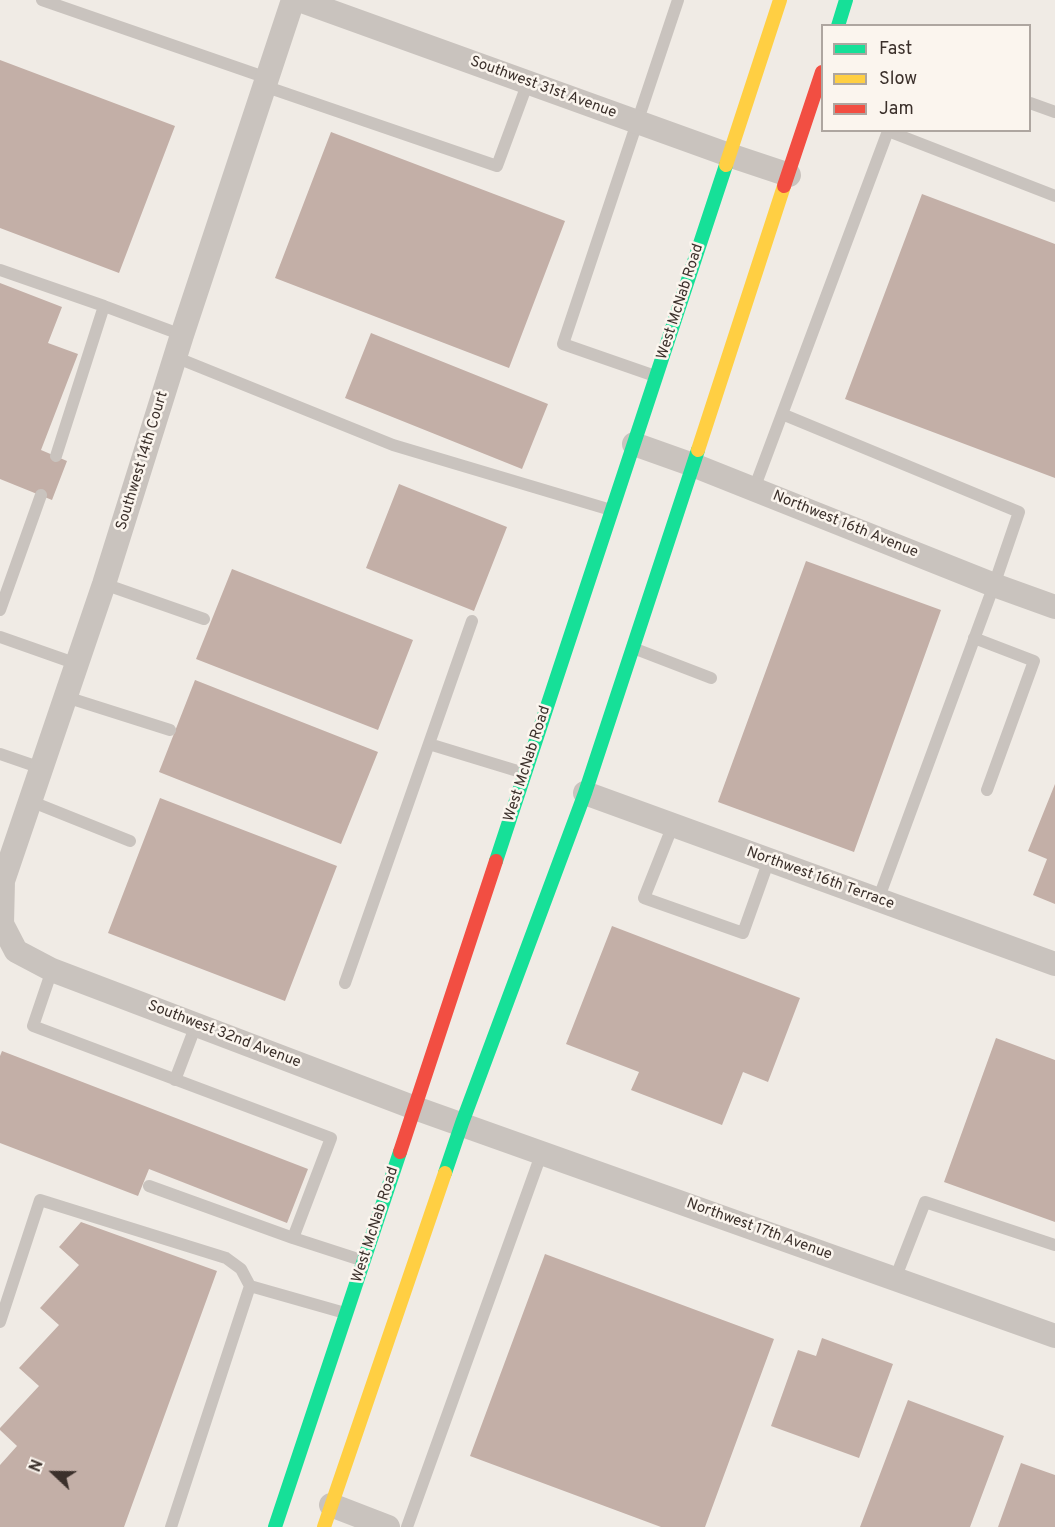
<!DOCTYPE html>
<style>
body{margin:0}
#map{position:relative;width:1055px;height:1527px;overflow:hidden;background:#f0ebe5;font-family:Overpass,sans-serif}
canvas{display:block}
.legend{position:absolute;left:821px;top:24px;width:210px;height:108px;box-sizing:border-box;background:#fbf5ee;border:2px solid #aea6a0;margin:0;padding:8px 10px;list-style:none;font-size:18px;color:#3b302b}
.legend li{display:flex;align-items:center;gap:12px;height:30px}
.legend b{width:30px;border:2px solid #aea6a0}
.north{position:absolute;left:24px;top:1443px;width:60px;height:60px;-webkit-text-stroke:4px #fbf5ee;paint-order:stroke;rotate:292deg;font-size:16px;font-weight:700;line-height:24px;text-align:center;color:#3b302b}
.north::after{content:'';display:block;margin:auto;width:21px;height:27px;background:#3b302b;clip-path:polygon(50% 0,100% 100%,50% 72%,0 100%)}
</style>
<div id="map">
<canvas width="1055" height="1527"></canvas>
<ul class="legend">
<li><b style="height:8px;background:#16e098"></b>Fast</li>
<li><b style="height:8px;background:#ffcf43"></b>Slow</li>
<li><b style="height:8px;background:#f24e42"></b>Jam</li>
</ul>
<div class="north">N</div>
</div>
<script>
const context = document.querySelector('canvas').getContext('2d');
context.lineJoin = 'round';
function fillPath(path, color) {
  context.fillStyle = color;
  context.fill(path, 'evenodd');
}
function poly(rows) {
  const path = new Path2D();
  for (const r of rows) {
    path.moveTo(r[0], r[1]);
    for (let i = 2; i < r.length; i += 2) path.lineTo(r[i], r[i + 1]);
  }
  return path;
}
function trace(path, color, width, dash) {
  context.strokeStyle = color;
  context.lineWidth = width;
  context.lineCap = dash ? 'butt' : 'round';
  context.setLineDash(dash || []);
  context.stroke(path);
}
function drawText(font, color, halo, rows, align = 'center') {
  context.font = font + ' Overpass,sans-serif';
  context.lineWidth = 5;
  context.setLineDash([]);
  context.textBaseline = 'middle';
  context.strokeStyle = halo;
  context.fillStyle = color;
  for (const [text, x, y, turn = 0] of rows) {
    context.save();
    context.translate(x, y);
    context.rotate((+turn || 0) * Math.PI / 180);
    context.textAlign = isNaN(turn) ? turn : align;
    if (halo) context.strokeText(text, 0, 0);
    context.fillText(text, 0, 0);
    context.restore();
  }
}
fillPath(poly([
 [0,60,175,126,119,273,0,228],
 [331,132,565,221,509,368,275,278],
 [922,194,1055,244,1055,478,845,399],
 [0,283,62,307,48,343,78,354,41,450,67,461,52,500,0,479],
 [371,333,548,404,522,469,345,398],
 [399,484,507,527,474,611,366,568],
 [806,561,941,610,854,852,718,802],
 [232,569,413,640,378,730,196,659],
 [195,680,378,752,341,844,159,772],
 [1055,784,1055,904,1033,895,1047,859,1028,851],
 [160,798,337,866,285,1001,108,933],
 [612,926,800,998,768,1082,743,1072,722,1125,631,1090,639,1072,566,1044],
 [996,1038,1055,1060,1055,1222,944,1182],
 [2,1051,308,1169,287,1223,149,1169,138,1196,0,1143,0,1056],
 [81,1222,217,1271,124,1527,0,1527,0,1465,17,1446,0,1430,0,1428,39,1386,19,1368,59,1325,40,1308,79,1265,59,1247],
 [545,1254,774,1339,705,1527,661,1527,470,1456],
 [822,1338,893,1364,859,1458,771,1426,798,1350,816,1356],
 [908,1400,1004,1436,970,1527,860,1527],
 [1021,1463,1055,1475,1055,1527,998,1527]
]), '#c3afa7');
trace(poly([
 [42,0,267,78],
 [264,86,497,166,528,82],
 [1030,103,1055,112],
 [0,270,104,306],
 [175,357,393,445,611,510],
 [655,376,563,344,678,0],
 [782,414,1019,512,994,585,878,900],
 [56,456,104,306,182,335],
 [754,489,888,131,1055,196],
 [104,584,204,619],
 [0,610,41,495],
 [0,637,77,664],
 [974,638,1034,661,987,790],
 [633,648,711,678],
 [66,697,170,730],
 [429,744,524,773],
 [0,754,41,768],
 [30,801,130,841],
 [673,825,644,898,743,933,769,860],
 [52,970,33,1026,331,1138,293,1238,149,1186],
 [345,983,472,621],
 [175,1080,196,1025],
 [293,1238,364,1261],
 [895,1279,925,1202,1055,1245],
 [0,1322,40,1200,226,1258,241,1269,250,1286],
 [171,1527,250,1286,345,1313],
 [407,1527,542,1152]
]), '#c9c3be', 12);
trace(poly([
 [293,0,182,335,104,584,3,881,2,924,16,951,52,970,415,1108,1055,1336],
 [299,0,729,155,789,175],
 [634,444,693,465,994,585,1055,607],
 [585,793,1055,964],
 [331,1505,388,1527]
]), '#c9c3be', 24);
trace(poly([
 [838,26,846,0],
 [496,861,726,165],
 [445,1173,462,1123,585,793,698,450],
 [275,1527,400,1152]
]), '#16e098', 14);
trace(poly([
 [726,165,780,0],
 [698,450,784,186],
 [324,1527,445,1173]
]), '#ffcf43', 14);
trace(poly([
 [784,186,822,72],
 [400,1152,496,861]
]), '#f24e42', 14);
drawText('15px', '#3b302b', '#fbf5ee', [
 ["Southwest 31st Avenue",543,88,20],
 ["West McNab Road",681,302,-72],
 ["Southwest 14th Court",143,461,-73],
 ["Northwest 16th Avenue",845,525,22],
 ["West McNab Road",528,764,-72],
 ["Northwest 16th Terrace",820,879,20],
 ["Southwest 32nd Avenue",224,1035,21],
 ["West McNab Road",376,1225,-72],
 ["Northwest 17th Avenue",759,1230,20]
]);
</script>
